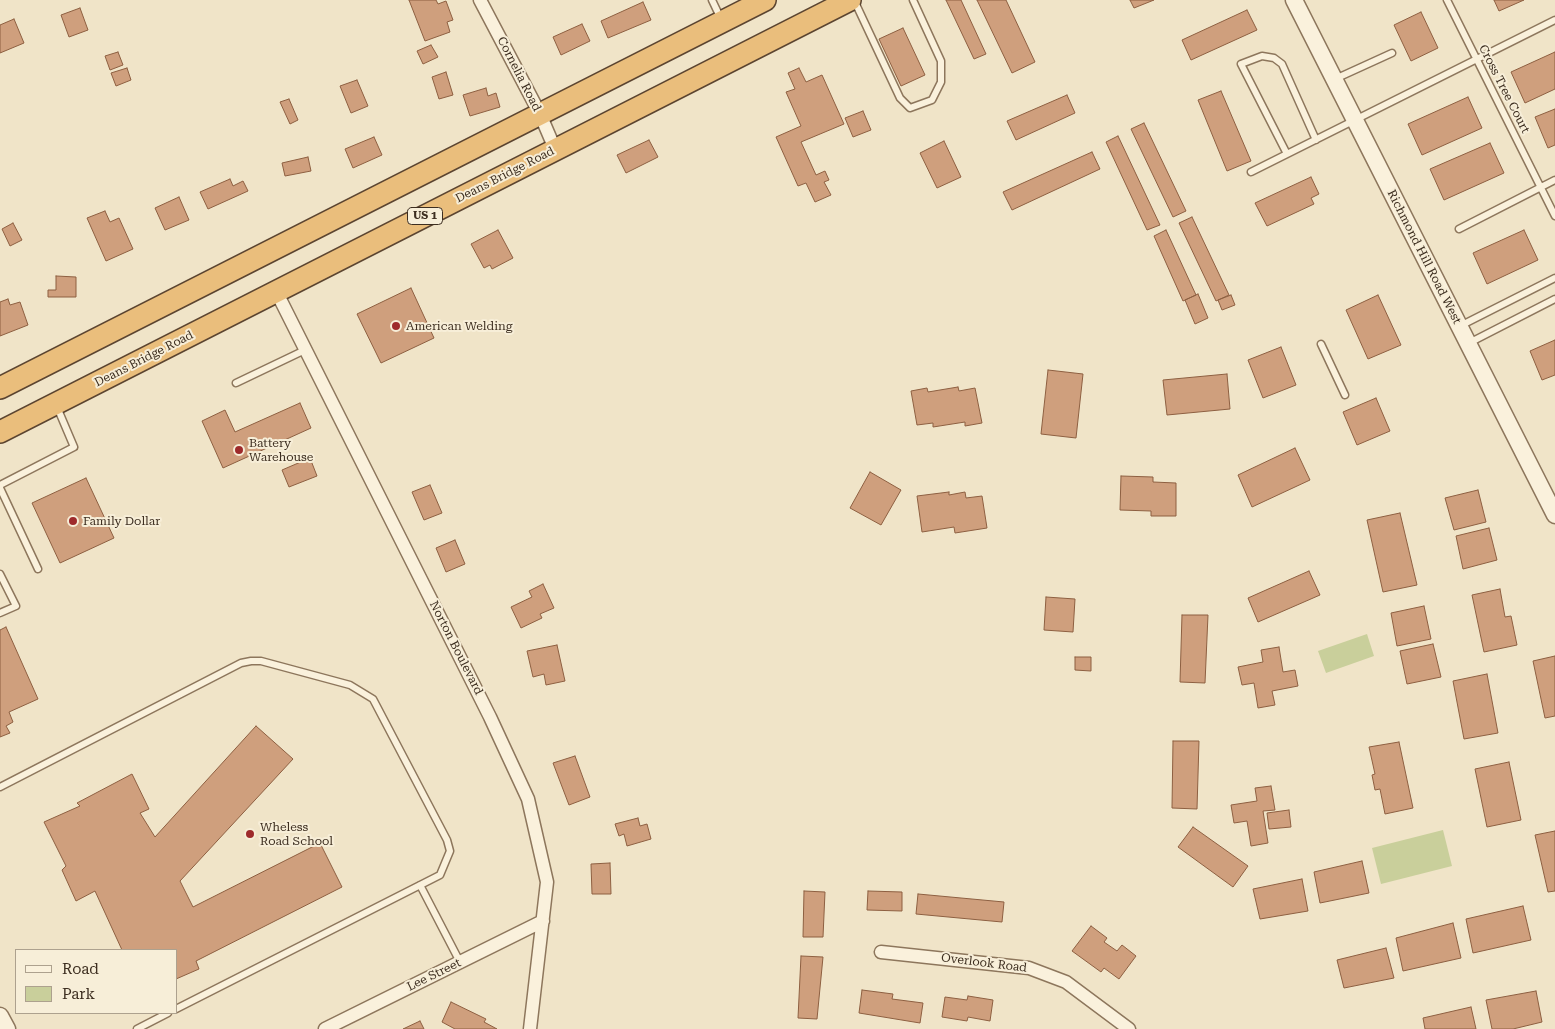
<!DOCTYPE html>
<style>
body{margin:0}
#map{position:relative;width:1555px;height:1029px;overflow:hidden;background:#f0e4c8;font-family:"Roboto Serif",serif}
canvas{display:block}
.legend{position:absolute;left:15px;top:949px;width:162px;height:65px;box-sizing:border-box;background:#f7eed8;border:1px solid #ada18e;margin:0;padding:6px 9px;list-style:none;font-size:15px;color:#3d2e20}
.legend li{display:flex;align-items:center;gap:10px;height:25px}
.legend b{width:25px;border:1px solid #ada18e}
</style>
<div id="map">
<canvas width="1555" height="1029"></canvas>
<ul class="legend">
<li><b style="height:6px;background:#faf1dc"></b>Road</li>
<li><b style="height:14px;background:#c9cf9b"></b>Park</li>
</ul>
</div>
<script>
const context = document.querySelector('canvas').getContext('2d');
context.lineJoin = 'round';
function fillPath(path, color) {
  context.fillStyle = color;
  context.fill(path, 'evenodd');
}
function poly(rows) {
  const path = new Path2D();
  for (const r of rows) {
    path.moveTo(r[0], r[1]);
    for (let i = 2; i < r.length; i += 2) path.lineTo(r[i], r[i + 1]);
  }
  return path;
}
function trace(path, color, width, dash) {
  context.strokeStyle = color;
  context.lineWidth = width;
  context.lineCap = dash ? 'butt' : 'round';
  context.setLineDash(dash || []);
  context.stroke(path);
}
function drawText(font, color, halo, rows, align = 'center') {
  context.font = font + ' "Roboto Serif",serif';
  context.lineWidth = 4;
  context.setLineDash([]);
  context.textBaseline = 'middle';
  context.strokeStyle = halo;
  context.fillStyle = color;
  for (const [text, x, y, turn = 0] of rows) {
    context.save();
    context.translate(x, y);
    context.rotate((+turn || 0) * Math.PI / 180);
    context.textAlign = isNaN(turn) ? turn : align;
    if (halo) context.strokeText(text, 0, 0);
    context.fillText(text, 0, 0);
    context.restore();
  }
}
fillPath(poly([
 [1367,634,1374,656,1326,673,1318,651],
 [1443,830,1452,866,1381,884,1372,848]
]), '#c9cf9b');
const building = poly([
 [409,0,436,0,438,4,446,1,453,20,447,22,450,32,425,41,409,0],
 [946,0,961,0,986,54,974,59,946,0],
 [977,0,1006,0,1035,62,1012,73,977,0],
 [1130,0,1154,0,1134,8,1130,0],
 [1494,0,1524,0,1499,11,1494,0],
 [643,2,651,20,608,38,601,21,643,2],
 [80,8,88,30,69,37,61,15,80,8],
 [1247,10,1257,30,1191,60,1182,40,1247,10],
 [1421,12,1438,48,1411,61,1394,25,1421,12],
 [14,19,24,43,0,53,0,25,14,19],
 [582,24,590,41,561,55,553,37,582,24],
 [903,28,925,75,901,86,879,39,903,28],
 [431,45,438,57,423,64,417,51,431,45],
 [118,52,123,65,110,70,105,56,118,52],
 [1555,52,1555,89,1525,103,1511,72,1555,52],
 [127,68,131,80,116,86,111,73,127,68],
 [799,68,806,82,822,75,844,124,801,142,816,175,825,171,829,180,824,182,831,195,815,202,806,183,798,186,776,137,801,126,786,92,795,89,788,73,799,68],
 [446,72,453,95,439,99,432,77,446,72],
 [357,80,368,106,351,113,340,86,357,80],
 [486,88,488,96,496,93,500,107,470,116,463,95,486,88],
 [1221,91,1251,161,1227,171,1198,100,1221,91],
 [1067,95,1075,113,1016,140,1007,121,1067,95],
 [1468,97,1482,128,1422,155,1408,124,1468,97],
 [289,99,298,120,290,124,280,102,289,99],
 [1555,109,1555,145,1548,148,1535,117,1555,109],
 [863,111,871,130,853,137,845,118,863,111],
 [1144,123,1186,211,1173,217,1131,129,1144,123],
 [1118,136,1160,225,1147,230,1106,142,1118,136],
 [374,137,382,155,353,168,345,149,374,137],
 [649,140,658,157,626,173,617,155,649,140],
 [944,141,961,177,937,188,920,153,944,141],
 [1490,143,1504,173,1444,200,1430,169,1490,143],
 [1092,152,1100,169,1012,210,1003,192,1092,152],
 [308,157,311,171,285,176,282,163,308,157],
 [1311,177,1319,194,1311,198,1314,204,1267,226,1255,203,1311,177],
 [230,179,233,186,243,181,248,191,208,209,200,192,230,179],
 [179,197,189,220,165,230,155,208,179,197],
 [105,211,110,222,119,218,133,249,106,261,87,218,105,211],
 [1192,217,1229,295,1216,301,1179,223,1192,217],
 [13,223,22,240,10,246,2,229,13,223],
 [498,230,513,258,492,269,490,265,484,268,471,244,498,230],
 [1166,230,1196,295,1183,301,1154,236,1166,230],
 [1524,230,1538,260,1487,284,1473,253,1524,230],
 [56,276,76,277,76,297,48,297,48,290,56,290,56,276],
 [411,288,434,338,381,363,357,314,411,288],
 [1198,294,1208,318,1195,324,1185,300,1198,294],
 [1231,295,1235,305,1222,310,1218,300,1231,295],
 [1378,295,1401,345,1368,359,1346,310,1378,295],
 [8,299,10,305,20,302,28,325,0,336,0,302,8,299],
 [1555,340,1555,375,1542,380,1530,351,1555,340],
 [1281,347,1296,385,1263,398,1248,360,1281,347],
 [1048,370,1083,374,1076,438,1041,434,1048,370],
 [1227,374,1230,409,1167,415,1163,380,1227,374],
 [958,387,959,391,975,388,982,423,965,426,965,422,933,427,933,423,917,425,911,391,927,388,928,392,958,387],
 [1376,398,1390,431,1357,445,1343,412,1376,398],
 [300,403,311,428,223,468,202,421,225,410,235,432,300,403],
 [1295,448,1310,480,1252,507,1238,475,1295,448],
 [310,458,317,476,289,487,282,470,310,458],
 [870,472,901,490,881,525,850,508,870,472],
 [1121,476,1153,477,1153,482,1176,483,1176,516,1151,516,1151,511,1120,510,1121,476],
 [86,478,114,538,60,563,32,503,86,478],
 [430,485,442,513,424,520,412,492,430,485],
 [1478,490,1486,522,1454,530,1445,498,1478,490],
 [949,492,949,495,965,492,966,498,982,496,987,528,955,533,954,527,922,532,917,496,949,492],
 [1400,513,1417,585,1383,592,1367,520,1400,513],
 [1489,528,1497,560,1463,569,1456,536,1489,528],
 [455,540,465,564,446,572,436,548,455,540],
 [1309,571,1320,595,1258,622,1248,598,1309,571],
 [543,584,554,608,540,614,542,618,521,628,511,607,532,597,529,591,543,584],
 [1500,589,1505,617,1511,616,1517,645,1484,652,1472,595,1500,589],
 [1046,597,1075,599,1073,632,1044,630,1046,597],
 [1424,606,1431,639,1397,646,1391,613,1424,606],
 [1182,615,1208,615,1205,683,1180,682,1182,615],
 [6,627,38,699,9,712,13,722,6,726,10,733,0,737,0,630,6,627],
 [1433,644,1441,677,1407,684,1400,651,1433,644],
 [557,645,565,681,546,685,544,674,533,677,527,651,557,645],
 [1279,647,1283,672,1295,670,1298,686,1272,691,1275,705,1258,708,1254,683,1242,685,1238,667,1263,662,1261,650,1279,647],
 [1555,656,1555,716,1545,718,1533,661,1555,656],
 [1075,657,1091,657,1091,671,1075,670,1075,657],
 [1487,674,1498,733,1464,739,1453,681,1487,674],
 [256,726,293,759,180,881,193,907,320,843,342,887,196,961,199,969,176,979,176,950,122,950,95,891,76,901,62,870,66,866,44,822,80,806,77,803,132,774,149,809,140,813,155,837,256,726],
 [1173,741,1199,741,1197,809,1172,808,1173,741],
 [1399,742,1413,808,1385,814,1380,789,1375,790,1372,775,1375,774,1369,747,1399,742],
 [575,756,590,797,569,805,553,763,575,756],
 [1509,762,1521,820,1487,827,1475,769,1509,762],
 [1271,786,1275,810,1263,811,1268,843,1251,846,1247,821,1234,823,1231,805,1257,801,1255,788,1271,786],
 [1289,810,1291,827,1269,829,1267,813,1289,810],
 [638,818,640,826,647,824,651,839,627,846,624,834,619,836,615,824,638,818],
 [1193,827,1248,866,1233,887,1178,847,1193,827],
 [1555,831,1555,891,1548,892,1535,835,1555,831],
 [1362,861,1369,893,1320,903,1314,872,1362,861],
 [610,863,611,894,592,894,591,864,610,863],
 [1302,879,1308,911,1260,919,1253,889,1302,879],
 [804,891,825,892,823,937,803,937,804,891],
 [868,891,902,892,902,911,867,910,868,891],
 [918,894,1004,902,1002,922,916,914,918,894],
 [1523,906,1531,940,1473,953,1466,919,1523,906],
 [1453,923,1461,958,1403,971,1396,938,1453,923],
 [1091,926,1107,938,1104,942,1117,951,1122,945,1136,956,1119,979,1104,968,1101,972,1072,951,1091,926],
 [1386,948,1394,978,1344,988,1337,960,1386,948],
 [801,956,823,957,817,1019,798,1018,801,956],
 [862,990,893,994,892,999,923,1003,920,1023,859,1013,862,990],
 [1536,991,1542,1022,1513,1029,1492,1029,1486,1000,1536,991],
 [968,996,993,1000,990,1021,968,1017,967,1021,942,1017,945,997,967,1000,968,996],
 [451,1002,486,1019,484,1022,497,1029,455,1029,442,1022,451,1002],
 [1471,1007,1476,1029,1425,1029,1423,1018,1471,1007],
 [420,1021,424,1029,403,1029,420,1021]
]);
fillPath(building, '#cf9f7d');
trace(building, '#8d5f41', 1);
const service = poly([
 [712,0,721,19],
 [854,0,900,98,910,108,932,100,941,82,941,61,913,0],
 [1447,0,1555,216],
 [1335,79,1392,53],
 [1287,154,1241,64,1262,56,1274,58,1282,64,1316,140],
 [1251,172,1555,20],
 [1459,229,1555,180],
 [1460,326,1555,278],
 [1469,343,1555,299],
 [1321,344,1345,395],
 [236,383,305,350],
 [0,485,74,447,57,407],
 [0,488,38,569],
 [0,574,16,606,0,613],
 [0,787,241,663,251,661,261,661,350,685,373,699,447,840,450,851,440,875,176,1009],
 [420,885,460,962],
 [137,1029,168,1013]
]);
const minor = poly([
 [480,0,540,114,555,149],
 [276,291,490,717,528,799,547,882,530,1029],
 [881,952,1029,968,1066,982,1129,1029],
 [325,1029,543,921]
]);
const tertiary = poly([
 [1294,0,1555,515],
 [0,1016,7,1029]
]);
const trunk = poly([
 [0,388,765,0],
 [0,432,850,0]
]);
trace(service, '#8d765c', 9);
trace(minor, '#8d765c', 15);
trace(tertiary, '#8d765c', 19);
trace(trunk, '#5b4430', 24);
trace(service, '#faf1dc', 6);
trace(minor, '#faf1dc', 12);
trace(tertiary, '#faf1dc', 16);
trace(trunk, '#eabe7c', 21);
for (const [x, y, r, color] of [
 [396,326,5,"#9e2a2b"],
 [239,450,5,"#9e2a2b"],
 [73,521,5,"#9e2a2b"],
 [250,834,5,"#9e2a2b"]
]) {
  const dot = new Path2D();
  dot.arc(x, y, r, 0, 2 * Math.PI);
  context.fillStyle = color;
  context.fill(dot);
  trace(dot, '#f7eed8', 2);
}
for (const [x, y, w] of [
 [425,216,35]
]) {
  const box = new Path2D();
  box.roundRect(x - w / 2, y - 8.5, w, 17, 4);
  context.fillStyle = '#f7eed8';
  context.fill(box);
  trace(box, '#3d2e20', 1);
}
drawText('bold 11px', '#3d2e20', null, [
 ["US 1",425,216]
]);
drawText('12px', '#3d2e20', '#f7eed8', [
 ["Cornelia Road",519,74,63],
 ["Cross Tree Court",1504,89,63],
 ["Deans Bridge Road",505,175,-27],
 ["Richmond Hill Road West",1424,257,63],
 ["Deans Bridge Road",144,359,-27],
 ["Norton Boulevard",456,648,63],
 ["Overlook Road",984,963,7],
 ["Lee Street",434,975,-26]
]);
drawText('12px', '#3d2e20', '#f7eed8', [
 ["American Welding",406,326],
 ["Battery",249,443],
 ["Warehouse",249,457],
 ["Family Dollar",83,521],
 ["Wheless",260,827],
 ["Road School",260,841]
], 'left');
</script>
